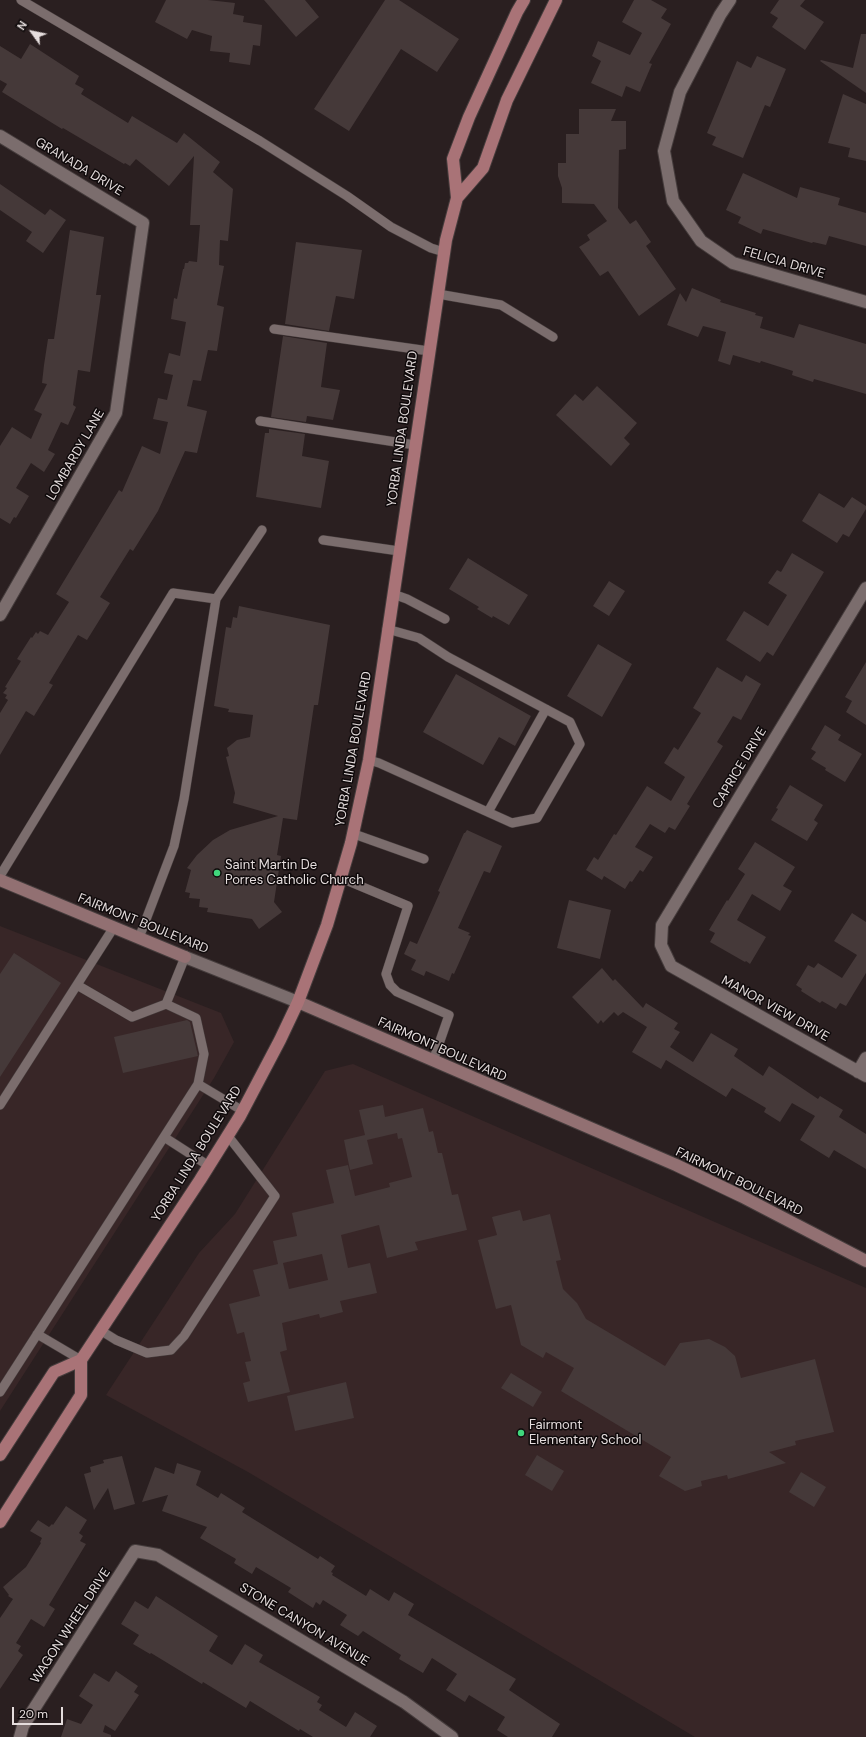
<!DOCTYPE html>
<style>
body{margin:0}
#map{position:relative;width:866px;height:1737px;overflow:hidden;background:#2a1f20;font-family:"DM Sans",sans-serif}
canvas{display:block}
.north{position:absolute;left:12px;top:12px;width:40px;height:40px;-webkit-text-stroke:3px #0f0a0b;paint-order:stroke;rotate:303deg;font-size:11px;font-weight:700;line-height:16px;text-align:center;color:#e5dddd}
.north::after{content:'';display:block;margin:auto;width:14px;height:18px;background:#e5dddd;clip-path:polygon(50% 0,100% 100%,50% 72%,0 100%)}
.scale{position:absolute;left:12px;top:1707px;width:51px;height:18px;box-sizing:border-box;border:2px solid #e5dddd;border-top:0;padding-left:5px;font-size:12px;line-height:14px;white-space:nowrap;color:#e5dddd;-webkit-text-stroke:3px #0f0a0b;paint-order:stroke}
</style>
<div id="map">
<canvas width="866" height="1737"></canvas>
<div class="north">N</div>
<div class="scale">20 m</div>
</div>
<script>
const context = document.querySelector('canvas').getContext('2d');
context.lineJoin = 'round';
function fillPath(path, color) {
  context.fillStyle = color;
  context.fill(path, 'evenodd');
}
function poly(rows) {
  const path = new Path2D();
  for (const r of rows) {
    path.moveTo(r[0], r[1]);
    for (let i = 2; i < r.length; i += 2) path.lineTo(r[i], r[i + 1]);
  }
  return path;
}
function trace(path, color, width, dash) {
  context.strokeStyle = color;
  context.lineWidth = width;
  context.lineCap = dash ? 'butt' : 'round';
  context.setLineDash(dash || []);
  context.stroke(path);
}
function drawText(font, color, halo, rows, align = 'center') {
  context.font = font + ' "DM Sans",sans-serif';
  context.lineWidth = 3;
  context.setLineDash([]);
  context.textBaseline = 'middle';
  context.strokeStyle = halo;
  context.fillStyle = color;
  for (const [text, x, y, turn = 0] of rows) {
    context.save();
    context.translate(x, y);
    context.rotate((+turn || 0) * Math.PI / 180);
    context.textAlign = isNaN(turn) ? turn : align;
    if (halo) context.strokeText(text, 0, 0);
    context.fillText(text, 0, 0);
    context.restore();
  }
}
fillPath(poly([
 [0,926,221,1013,234,1042,214,1078,0,1411],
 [353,1064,866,1288,866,1737,695,1737,248,1472,106,1395,199,1253,235,1214,325,1071]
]), '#382627');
fillPath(poly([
 [166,0,208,0,235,3,233,14,244,16,243,22,262,25,260,46,253,45,250,65,229,62,230,53,210,51,212,36,192,30,187,39,155,22],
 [264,0,305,0,319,17,296,37],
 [385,0,399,0,459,39,437,72,401,49,349,131,314,109],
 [634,0,651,0,667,9,661,18,671,24,649,63,652,64,640,92,626,86,622,97,591,83,601,61,592,56,598,41,630,55,642,33,622,22],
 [779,0,805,0,800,6,824,22,805,50,772,27,778,18,770,13],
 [861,34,866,34,866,93,820,61,821,60,853,68],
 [30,44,79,76,75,84,84,89,81,94,128,123,132,116,177,143,184,133,220,162,213,172,233,189,228,241,220,240,219,265,224,266,217,305,224,307,217,351,208,350,201,381,193,380,187,406,207,411,197,453,185,451,158,511,133,551,130,549,100,597,110,603,87,640,78,635,49,683,53,685,34,716,26,711,0,755,0,713,8,700,5,698,7,695,3,693,7,688,5,687,21,661,17,659,31,637,32,638,36,632,38,634,40,631,48,635,69,602,56,594,119,490,122,492,142,446,160,454,168,422,153,419,158,398,167,400,173,375,164,373,169,353,180,356,186,322,171,319,174,298,177,299,183,269,184,269,185,263,188,263,189,261,197,262,200,225,190,225,194,156,169,186,136,159,130,166,125,163,124,164,63,128,62,129,2,92,7,84,0,80,0,46,21,59],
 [757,56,786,69,770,107,765,105,743,158,712,145,716,137,707,133,737,61,751,68],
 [843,94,866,104,866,161,848,157,850,148,828,143],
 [579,109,616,109,611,121,626,121,626,149,619,150,618,208,630,224,636,220,651,242,646,246,676,289,639,316,608,271,600,276,579,247,590,240,587,235,607,221,594,204,562,203,562,188,558,176,558,163,566,163,566,134,579,134],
 [743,173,797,198,800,187,840,198,838,205,866,213,866,246,829,236,826,245,813,242,812,243,763,229,761,234,738,223,741,217,726,210],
 [0,184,45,215,50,209,66,220,43,253,26,241,32,232,0,210],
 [70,230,104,237,96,295,101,295,90,372,78,370,73,405,76,407,68,425,61,422,48,450,55,454,44,472,31,463,16,488,29,496,16,518,14,517,10,524,0,518,0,446,12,427,31,439,42,414,34,410,47,384,42,383,44,365,48,339,54,339],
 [296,242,362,250,354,299,336,296,329,331,285,324],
 [692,288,721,300,720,302,756,313,755,315,763,317,760,328,794,338,799,324,866,344,866,394,814,379,813,382,792,375,793,371,761,361,760,363,733,355,730,365,718,361,726,332,703,326,698,337,667,325,680,293,686,302],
 [283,336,327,343,321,387,340,390,333,420,307,416,306,422,271,417],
 [597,386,637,423,624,438,630,444,611,466,556,415,575,394,583,401],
 [269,429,305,434,302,456,329,461,321,508,256,497,265,433,269,433],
 [819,493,844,508,852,497,866,506,866,509,849,537,843,534,837,543,802,521],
 [792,553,824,572,773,656,767,652,760,662,726,640,744,611,768,626,787,595,768,583,777,570,781,572],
 [468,558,528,595,509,625,493,616,492,618,477,609,479,607,449,589],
 [609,581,625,591,609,616,593,606],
 [239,606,330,625,318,705,314,705,297,820,283,818,277,855,281,856,274,902,282,912,259,929,252,919,207,912,208,908,199,907,200,899,189,898,190,893,185,892,191,870,187,868,197,855,213,840,230,830,278,816,233,803,235,793,226,757,229,756,227,748,237,740,250,737,253,715,228,712,229,709,214,706,226,627,231,628,233,617,237,618],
 [598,644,632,664,602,717,567,696],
 [866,662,866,725,846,712,852,701,845,697],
 [717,667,742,682,746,675,761,684,741,720,733,716,717,742,723,746,687,804,690,806,675,830,669,827,665,833,650,824,635,847,653,857,643,872,640,870,632,882,630,881,625,889,604,876,602,880,586,870,594,857,598,860,614,834,616,835,647,786,671,801,685,777,664,763,674,747,678,750,701,713,693,708],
 [456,674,531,716,515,746,499,737,483,765,423,732],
 [825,725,841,735,838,740,862,754,845,782,825,770,826,768,811,759,816,752,811,749],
 [790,785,823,805,814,820,818,823,807,841,771,820,778,809,776,808],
 [467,830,502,846,490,873,484,871,458,928,470,933,468,935,471,936,454,974,452,973,449,981,426,971,424,976,411,970,416,960,404,954,410,941,417,944,440,892,438,891,464,833,465,833],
 [755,842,795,867,783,886,792,891,780,911,752,894,737,920,766,937,750,964,746,961,745,962,710,942,715,933,709,930,727,900,728,901,745,874,738,869],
 [569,900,611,910,600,959,557,948],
 [852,913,866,922,866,973,846,1006,840,1003,836,1009,822,1001,820,1003,801,991,802,989,796,985,808,965,814,968,818,963,842,978,857,955,834,941],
 [14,953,61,983,0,1077,0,974],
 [602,968,613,981,615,979,643,1008,646,1003,678,1023,674,1029,680,1032,670,1047,693,1062,711,1033,738,1049,734,1056,763,1076,769,1066,818,1099,820,1096,843,1110,839,1117,866,1134,866,1169,834,1150,829,1158,800,1140,815,1116,792,1103,780,1122,764,1112,766,1108,732,1088,726,1097,666,1060,661,1069,632,1052,647,1027,623,1012,618,1016,614,1012,603,1023,601,1020,598,1024,572,997],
 [187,1020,190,1022,198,1056,123,1073,114,1037],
 [383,1105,385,1117,423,1108,429,1132,433,1131,438,1153,442,1153,452,1195,458,1194,467,1230,415,1242,418,1250,387,1258,379,1225,341,1235,348,1268,370,1263,377,1293,340,1301,343,1312,320,1318,319,1314,282,1323,287,1350,280,1352,290,1392,248,1402,243,1383,250,1381,245,1362,251,1361,244,1332,237,1334,229,1304,260,1296,253,1270,278,1264,273,1241,297,1236,292,1213,334,1203,326,1170,348,1165,355,1196,390,1187,389,1183,412,1177,402,1138,398,1139,397,1133,367,1140,373,1164,350,1170,344,1140,365,1135,359,1110],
 [322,1254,328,1280,289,1289,283,1263],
 [520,1210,523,1221,550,1214,561,1260,556,1261,563,1289,577,1303,586,1319,665,1366,680,1343,709,1339,725,1347,735,1356,741,1378,815,1359,834,1432,795,1441,796,1445,769,1452,786,1463,728,1479,727,1475,701,1481,702,1486,685,1491,659,1476,671,1457,561,1391,574,1368,546,1352,543,1358,521,1345,511,1305,496,1309,478,1240,497,1235,492,1217],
 [511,1373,542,1392,533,1407,501,1388],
 [346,1382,354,1418,295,1431,287,1396],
 [537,1455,564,1471,552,1491,525,1475],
 [122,1456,135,1504,114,1510,108,1488,94,1510,84,1474,91,1472,90,1467,104,1463,103,1460],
 [177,1463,201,1471,196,1485,218,1498,221,1493,245,1508,242,1512,318,1559,320,1556,335,1566,331,1572,333,1573,332,1575,366,1596,370,1589,389,1601,394,1592,414,1604,408,1615,516,1679,509,1690,560,1724,552,1737,508,1737,497,1730,505,1717,469,1695,465,1702,446,1690,457,1674,432,1658,423,1673,399,1659,401,1655,363,1631,358,1636,340,1625,347,1615,323,1600,320,1605,316,1602,313,1608,288,1592,291,1588,256,1567,252,1574,234,1563,236,1559,200,1538,207,1527,162,1511,168,1495,142,1502,155,1467,174,1474],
 [801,1472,826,1487,814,1507,789,1492],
 [66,1506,87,1520,79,1533,83,1536,80,1541,86,1544,49,1605,55,1609,44,1627,31,1619,16,1643,21,1646,18,1651,23,1655,0,1689,0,1618,13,1599,8,1596,9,1595,3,1587,26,1567,41,1543,40,1542,42,1538,30,1531,38,1520,49,1527,52,1524,53,1525],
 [156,1596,218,1636,209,1651,232,1665,245,1644,263,1655,259,1662,320,1697,317,1702,322,1705,319,1710,346,1727,355,1712,377,1726,370,1737,313,1737,300,1729,299,1731,250,1701,246,1708,203,1682,202,1684,151,1653,150,1654,133,1644,139,1635,121,1624,135,1601,148,1609],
 [116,1671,138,1686,134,1692,139,1695,115,1731,105,1725,103,1732,111,1735,111,1737,61,1737,67,1719,81,1724,93,1705,79,1696,94,1673,109,1682]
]), '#453939');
const service = poly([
 [21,0,260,141,347,196,391,227,431,248,444,252],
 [438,294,501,305,553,337],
 [274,329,429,351],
 [260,421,415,445],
 [323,540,399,551],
 [393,594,407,599,445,619],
 [369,760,379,763,512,823,537,818,580,744,570,722,448,657,419,638,387,629],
 [488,812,546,709],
 [354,834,424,859],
 [0,876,173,593,216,599],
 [341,878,408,906,386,974,390,985,397,992,449,1015,433,1061],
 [139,938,174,846,184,799,216,599,262,530],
 [166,1004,185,957],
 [198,1084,243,1111],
 [0,1105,114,927],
 [164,1137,209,1166],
 [100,1330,116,1340,147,1353,171,1350,184,1336,275,1196,228,1136],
 [37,1334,81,1360],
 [0,1392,198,1084,204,1054,196,1018,166,1004,132,1017,77,985]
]);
const minor = poly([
 [730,0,720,15,680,92,664,151,673,201,701,241,733,263,866,302],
 [0,136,143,223,116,413,0,615],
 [866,588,662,925,661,945,671,966,866,1076],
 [858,1072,866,1058],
 [20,1737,23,1726,135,1551,158,1555,404,1702,452,1737]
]);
const tertiary = poly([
 [185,957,298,1002]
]);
const secondary = poly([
 [0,880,185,957],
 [298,1002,676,1165,741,1196,866,1261]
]);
const primary = poly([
 [457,198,483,168,507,100,556,0],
 [0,1455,54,1372,81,1360,200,1180,240,1116,280,1040,298,1002,327,925,351,843,369,760,446,240,457,198,453,159,469,117,517,12,524,0],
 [0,1522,81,1395,81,1360]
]);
trace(service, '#453c3c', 10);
trace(minor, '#453c3c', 14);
trace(tertiary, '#453c3c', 14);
trace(secondary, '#453c3c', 14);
trace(primary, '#453c3c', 14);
trace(service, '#7b6d6d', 9);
trace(minor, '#7b6d6d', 12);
trace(tertiary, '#7b6d6d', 12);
trace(secondary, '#927072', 12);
trace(primary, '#a97377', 12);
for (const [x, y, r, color] of [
 [217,873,4,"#40d77c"],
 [521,1433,4,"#40d77c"]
]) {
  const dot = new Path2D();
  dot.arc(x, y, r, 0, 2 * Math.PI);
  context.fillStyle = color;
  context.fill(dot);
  trace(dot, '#0f0a0b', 1.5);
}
drawText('13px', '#e5dddd', '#0f0a0b', [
 ["GRANADA DRIVE",79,167,31],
 ["FELICIA DRIVE",784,263,16],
 ["YORBA LINDA BOULEVARD",403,429,-82],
 ["LOMBARDY LANE",76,455,-60],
 ["YORBA LINDA BOULEVARD",354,749,-80],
 ["CAPRICE DRIVE",740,768,-59],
 ["FAIRMONT BOULEVARD",143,924,22],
 ["MANOR VIEW DRIVE",775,1009,29],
 ["FAIRMONT BOULEVARD",442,1050,24],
 ["YORBA LINDA BOULEVARD",197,1154,-58],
 ["FAIRMONT BOULEVARD",739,1182,26],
 ["STONE CANYON AVENUE",304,1625,31],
 ["WAGON WHEEL DRIVE",71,1626,-57]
]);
drawText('13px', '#e5dddd', '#0f0a0b', [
 ["Saint Martin De",225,866],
 ["Porres Catholic Church",225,881],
 ["Fairmont",529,1426],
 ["Elementary School",529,1441]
], 'left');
</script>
